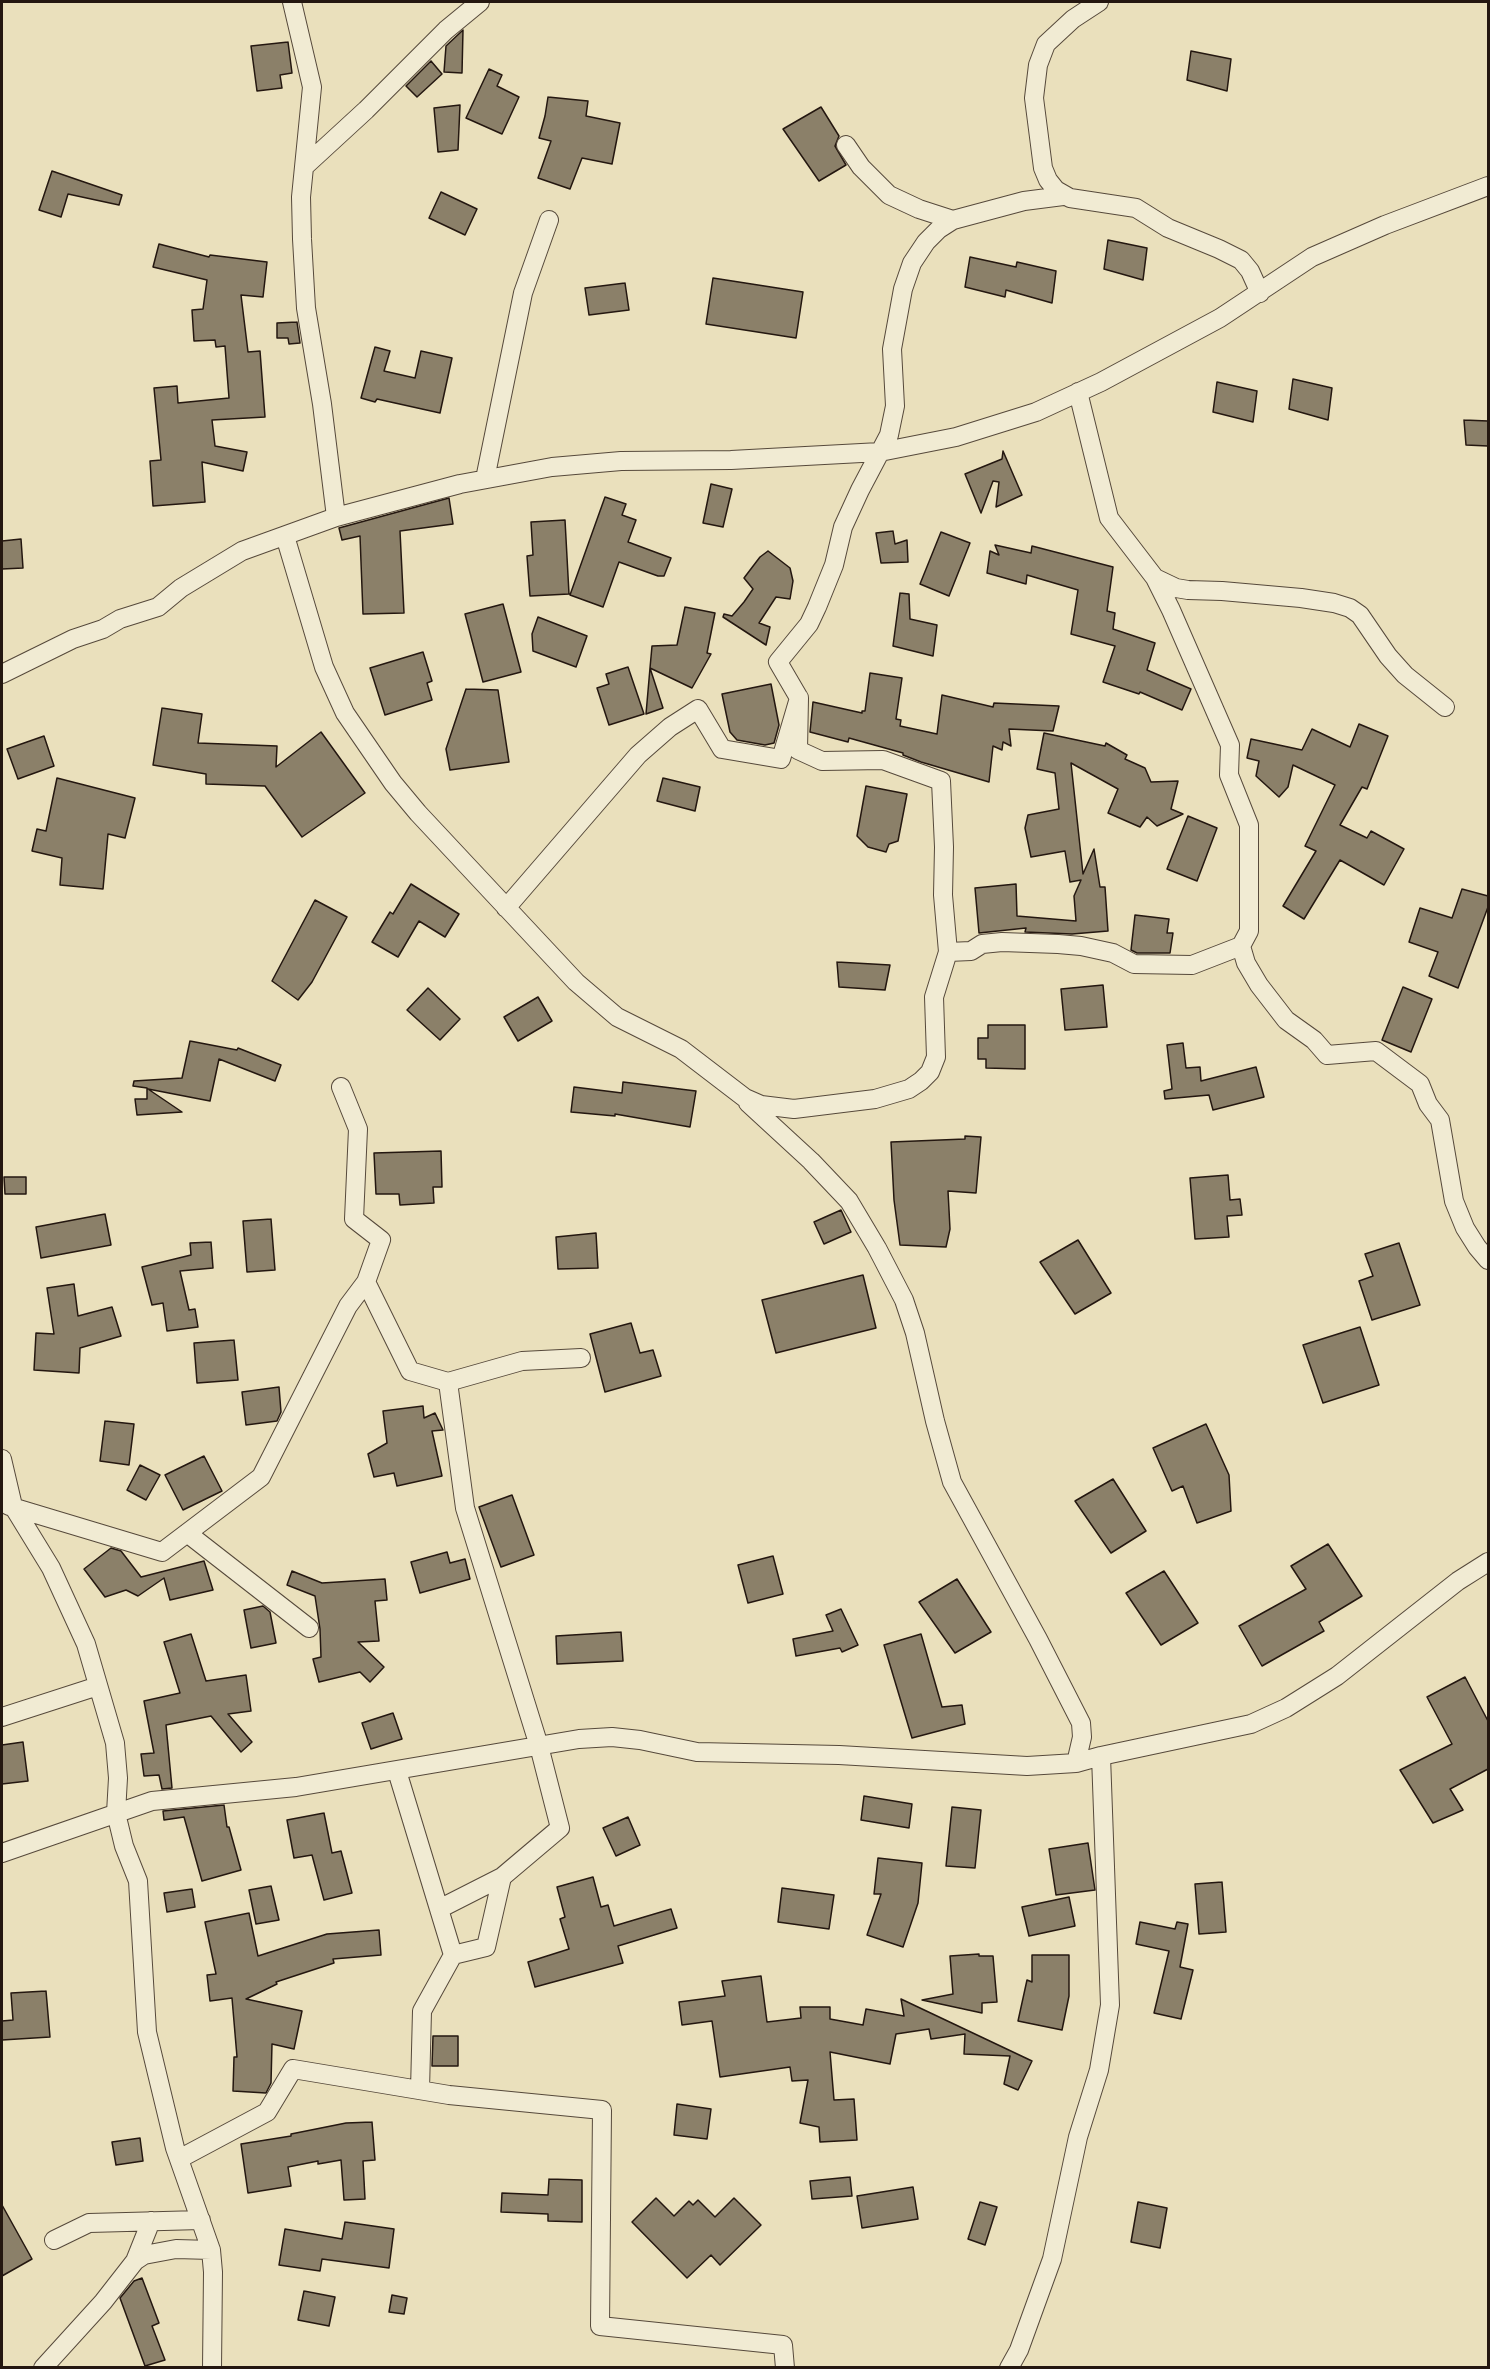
<!DOCTYPE html>
<style>
body{margin:0}
#map{position:relative;width:1490px;height:2369px;overflow:hidden;background:#eae0bc;font-family:"EB Garamond",serif}
canvas{display:block}
.frame{position:absolute;inset:0;border:3px solid #241710;pointer-events:none}
</style>
<div id="map">
<canvas width="1490" height="2369"></canvas>
<div class="frame"></div>
</div>
<script>
const context = document.querySelector('canvas').getContext('2d');
context.lineJoin = 'round';
function fillPath(path, color) {
  context.fillStyle = color;
  context.fill(path, 'evenodd');
}
function poly(rows) {
  const path = new Path2D();
  for (const r of rows) {
    path.moveTo(r[0], r[1]);
    for (let i = 2; i < r.length; i += 2) path.lineTo(r[i], r[i + 1]);
  }
  return path;
}
function trace(path, color, width, dash) {
  context.strokeStyle = color;
  context.lineWidth = width;
  context.lineCap = dash ? 'butt' : 'round';
  context.setLineDash(dash || []);
  context.stroke(path);
}
const building = poly([
 [463,30,462,73,444,72,446,46,463,30],
 [288,42,292,73,280,75,282,88,257,91,251,46,288,42],
 [1191,51,1231,59,1227,91,1187,80,1191,51],
 [431,61,442,74,417,97,406,86,431,61],
 [489,69,502,75,497,86,519,97,502,134,466,118,489,69],
 [548,97,588,101,586,116,620,123,612,164,582,158,570,189,538,178,551,141,539,138,545,116,548,97],
 [460,105,458,150,438,152,434,108,460,105],
 [821,107,839,136,835,146,846,165,819,181,783,129,821,107],
 [52,171,122,195,119,205,68,194,61,217,39,210,52,171],
 [441,192,477,209,465,235,429,218,441,192],
 [1108,240,1147,248,1143,280,1104,269,1108,240],
 [159,244,209,257,210,255,267,262,263,297,241,295,248,352,260,351,265,417,212,420,215,446,247,452,243,471,202,462,205,502,153,506,150,461,161,460,154,388,177,386,178,403,229,398,225,346,216,347,215,340,194,341,192,310,203,309,207,280,153,267,159,244],
 [970,257,1016,267,1017,262,1056,271,1052,303,1006,290,1005,297,965,287,970,257],
 [713,278,803,292,796,338,706,324,713,278],
 [625,283,629,310,589,315,585,288,625,283],
 [297,322,300,343,289,344,288,338,277,338,277,323,297,322],
 [375,347,390,351,384,371,415,378,421,351,452,358,440,413,377,399,375,402,361,398,375,347],
 [1293,379,1332,388,1328,420,1289,409,1293,379],
 [1217,382,1257,391,1253,422,1213,412,1217,382],
 [1464,420,1488,421,1488,446,1466,445,1464,420],
 [1003,451,1022,495,996,507,999,482,993,481,981,513,965,474,1002,459,1003,451],
 [711,484,732,489,723,527,703,523,711,484],
 [605,497,626,504,622,515,636,520,628,542,671,558,664,576,658,576,619,562,603,607,570,595,605,497],
 [449,498,453,524,400,531,404,613,363,614,360,536,342,540,339,528,449,498],
 [565,520,569,594,530,596,527,556,533,555,531,522,565,520],
 [893,531,895,544,907,540,908,562,881,563,876,533,893,531],
 [941,532,970,543,949,596,920,584,941,532],
 [21,539,23,568,2,569,2,541,21,539],
 [995,545,1031,553,1032,546,1113,567,1107,611,1115,613,1113,629,1155,643,1147,670,1191,689,1182,710,1140,692,1139,694,1103,682,1115,646,1071,634,1078,590,1027,575,1026,584,987,573,990,551,999,555,995,545],
 [768,551,790,568,793,581,790,599,776,597,759,623,770,627,766,645,723,617,724,614,732,616,744,602,753,589,744,578,760,557,768,551],
 [900,593,909,594,910,619,937,625,933,656,893,646,900,593],
 [503,604,521,672,483,682,465,614,503,604],
 [685,607,715,613,707,653,711,654,692,688,650,668,652,646,677,645,685,607],
 [538,617,587,636,576,667,533,651,532,634,538,617],
 [423,652,432,681,427,683,432,700,385,715,370,668,423,652],
 [628,667,644,714,609,725,597,688,609,684,606,674,628,667],
 [650,668,663,708,646,714,650,668],
 [870,673,902,678,896,719,901,720,900,726,937,734,942,695,993,707,994,703,1059,706,1053,731,1009,729,1011,746,1003,742,1002,750,993,746,989,782,921,762,903,755,903,753,849,738,848,742,810,732,813,702,862,713,862,711,865,711,870,673],
 [771,684,779,725,774,743,765,745,737,740,730,732,722,694,771,684],
 [466,689,498,690,509,762,450,770,446,749,466,689],
 [162,708,202,714,198,743,277,746,276,767,321,732,365,793,302,837,265,786,206,784,206,774,153,765,162,708],
 [1359,724,1388,736,1367,789,1362,787,1340,825,1367,838,1371,831,1404,849,1384,885,1340,860,1304,919,1283,906,1316,851,1305,846,1335,785,1293,765,1288,787,1279,797,1256,776,1259,761,1247,758,1251,739,1302,750,1312,729,1350,747,1359,724],
 [1044,733,1105,746,1106,743,1127,755,1125,759,1145,768,1151,782,1178,781,1171,809,1183,814,1157,826,1147,817,1140,827,1108,813,1118,789,1071,763,1083,874,1094,849,1100,887,1105,887,1108,931,1072,934,1025,932,1026,928,979,933,975,888,1016,884,1017,916,1076,921,1074,896,1081,880,1070,882,1065,851,1031,857,1025,828,1028,815,1059,809,1055,773,1037,769,1044,733],
 [44,736,54,766,18,779,7,749,44,736],
 [57,778,135,798,125,838,108,834,103,889,60,885,62,858,32,851,37,829,46,831,57,778],
 [663,778,700,787,695,811,657,801,663,778],
 [866,786,907,794,898,841,889,844,886,852,868,847,857,836,866,786],
 [1188,816,1217,828,1197,881,1167,869,1188,816],
 [411,884,459,914,445,937,419,921,398,957,372,942,390,912,393,914,411,884],
 [1462,889,1488,896,1488,907,1458,988,1429,976,1438,952,1409,942,1420,908,1452,918,1462,889],
 [315,900,347,917,312,982,298,1000,272,981,315,900],
 [1135,915,1169,919,1167,933,1173,933,1170,953,1137,953,1131,950,1135,915],
 [837,962,890,965,885,990,839,987,837,962],
 [1103,985,1107,1027,1065,1030,1061,989,1103,985],
 [1403,987,1432,999,1411,1052,1382,1040,1403,987],
 [428,988,460,1019,440,1040,407,1010,428,988],
 [538,997,552,1021,518,1041,504,1017,538,997],
 [988,1025,1025,1025,1025,1069,986,1068,986,1059,978,1059,978,1038,988,1038,988,1025],
 [190,1041,237,1050,238,1048,281,1065,275,1081,219,1059,210,1101,148,1089,182,1112,137,1115,135,1099,147,1099,147,1088,133,1086,134,1081,182,1078,190,1041],
 [1183,1043,1186,1068,1200,1067,1201,1081,1256,1067,1264,1097,1213,1110,1209,1095,1165,1099,1164,1091,1172,1089,1167,1045,1183,1043],
 [623,1082,696,1091,690,1127,615,1114,615,1116,571,1112,574,1087,622,1093,623,1082],
 [965,1136,981,1137,976,1193,948,1191,950,1229,946,1247,900,1245,894,1200,891,1142,965,1139,965,1136],
 [441,1151,442,1187,433,1187,434,1203,400,1205,399,1194,376,1194,374,1153,441,1151],
 [1228,1175,1230,1200,1240,1199,1242,1215,1227,1216,1229,1237,1195,1239,1190,1178,1228,1175],
 [4,1177,26,1177,26,1194,5,1194,4,1177],
 [841,1210,851,1232,824,1244,814,1222,841,1210],
 [105,1214,111,1245,41,1258,36,1227,105,1214],
 [271,1219,275,1270,247,1272,243,1221,271,1219],
 [596,1233,598,1268,558,1269,556,1237,596,1233],
 [1078,1240,1111,1293,1075,1314,1040,1262,1078,1240],
 [211,1242,213,1268,180,1271,189,1310,195,1309,198,1327,167,1331,163,1303,152,1305,142,1267,191,1255,190,1243,211,1242],
 [1399,1243,1420,1305,1372,1320,1359,1281,1373,1276,1365,1254,1399,1243],
 [863,1275,876,1328,776,1353,762,1300,863,1275],
 [74,1284,78,1316,112,1307,121,1336,80,1348,79,1373,34,1370,36,1333,54,1334,47,1288,74,1284],
 [631,1323,640,1353,653,1350,661,1376,605,1392,590,1334,631,1323],
 [1360,1327,1379,1385,1323,1403,1303,1345,1360,1327],
 [234,1340,238,1380,197,1383,194,1343,234,1340],
 [279,1387,281,1412,277,1421,246,1425,242,1392,279,1387],
 [423,1406,424,1418,435,1413,443,1430,432,1431,442,1476,397,1486,394,1473,374,1477,368,1454,387,1443,383,1411,423,1406],
 [105,1421,134,1424,129,1465,100,1461,105,1421],
 [1206,1424,1229,1475,1231,1511,1197,1523,1183,1486,1172,1491,1153,1448,1206,1424],
 [204,1456,222,1491,183,1510,165,1475,204,1456],
 [140,1465,160,1475,146,1500,127,1490,140,1465],
 [1113,1479,1146,1531,1111,1553,1075,1501,1113,1479],
 [512,1495,534,1555,501,1567,479,1507,512,1495],
 [1328,1544,1362,1596,1319,1622,1324,1631,1262,1666,1239,1626,1306,1589,1291,1566,1328,1544],
 [111,1548,121,1551,141,1577,204,1561,213,1590,170,1600,164,1578,138,1596,126,1590,105,1597,84,1569,111,1548],
 [447,1552,450,1563,465,1559,470,1579,420,1593,411,1562,447,1552],
 [773,1556,783,1594,748,1603,738,1565,773,1556],
 [292,1571,322,1583,385,1579,387,1600,375,1601,379,1641,358,1642,384,1667,370,1682,360,1672,319,1682,313,1659,321,1657,320,1629,315,1596,287,1585,292,1571],
 [1164,1571,1198,1623,1161,1645,1126,1593,1164,1571],
 [957,1579,991,1632,955,1653,919,1602,957,1579],
 [263,1606,270,1612,276,1643,251,1648,244,1610,263,1606],
 [841,1609,858,1645,842,1652,840,1648,796,1656,793,1639,833,1631,826,1615,841,1609],
 [621,1632,623,1661,557,1664,556,1636,621,1632],
 [191,1634,206,1681,246,1675,251,1711,228,1714,252,1742,241,1752,211,1716,166,1725,172,1788,162,1789,159,1775,144,1776,141,1754,154,1753,144,1701,180,1693,164,1642,191,1634],
 [921,1634,942,1707,962,1705,965,1724,912,1738,884,1645,921,1634],
 [1465,1677,1488,1721,1488,1769,1450,1789,1463,1810,1433,1823,1400,1770,1452,1744,1427,1697,1465,1677],
 [393,1713,402,1739,371,1749,362,1723,393,1713],
 [23,1742,28,1781,2,1784,2,1745,23,1742],
 [864,1796,912,1804,909,1828,861,1820,864,1796],
 [224,1805,227,1827,229,1827,241,1870,202,1881,184,1817,164,1820,163,1811,224,1805],
 [952,1807,981,1810,975,1868,946,1866,952,1807],
 [324,1813,332,1853,341,1851,352,1893,324,1900,312,1855,294,1858,287,1820,324,1813],
 [628,1817,640,1845,616,1856,603,1828,628,1817],
 [1088,1843,1095,1890,1056,1895,1049,1849,1088,1843],
 [878,1858,922,1863,918,1903,903,1947,867,1935,881,1894,874,1894,878,1858],
 [593,1877,601,1907,608,1905,614,1926,671,1909,677,1928,618,1946,623,1963,535,1987,528,1962,569,1949,560,1919,565,1917,557,1887,593,1877],
 [1222,1882,1226,1932,1199,1934,1195,1884,1222,1882],
 [271,1886,279,1920,256,1924,249,1890,271,1886],
 [782,1888,834,1895,829,1929,778,1922,782,1888],
 [192,1889,195,1907,167,1912,164,1893,192,1889],
 [1069,1897,1075,1926,1029,1936,1022,1907,1069,1897],
 [249,1913,258,1956,327,1934,379,1930,381,1955,333,1959,334,1963,276,1982,277,1984,246,1999,302,2011,294,2049,272,2044,271,2083,266,2093,233,2091,234,2057,237,2057,232,1998,210,2001,207,1975,216,1974,205,1922,249,1913],
 [1140,1922,1175,1929,1177,1922,1188,1924,1180,1967,1193,1970,1181,2019,1154,2013,1169,1951,1136,1944,1140,1922],
 [979,1954,979,1956,993,1956,997,2002,982,2003,982,2013,922,2000,953,1994,950,1956,979,1954],
 [1032,1955,1069,1955,1069,1996,1062,2030,1018,2021,1027,1980,1032,1982,1032,1955],
 [761,1976,767,2022,801,2018,800,2007,830,2007,830,2019,863,2025,866,2009,904,2016,901,1999,1032,2061,1018,2090,1004,2084,1010,2056,964,2054,965,2034,931,2039,929,2029,896,2034,890,2064,830,2052,834,2100,854,2099,857,2140,820,2142,819,2127,800,2123,808,2080,792,2081,790,2067,720,2077,712,2021,682,2025,679,2002,725,1996,722,1981,761,1976],
 [46,1991,50,2037,2,2040,2,2021,13,2020,11,1993,46,1991],
 [433,2036,458,2036,458,2066,432,2066,433,2036],
 [677,2104,711,2109,707,2139,674,2135,677,2104],
 [372,2122,375,2160,363,2161,365,2199,344,2200,341,2160,318,2164,318,2161,288,2167,291,2186,248,2193,241,2144,291,2136,291,2134,346,2123,372,2122],
 [140,2138,143,2161,116,2165,112,2142,140,2138],
 [850,2177,852,2196,812,2199,810,2181,850,2177],
 [549,2179,582,2180,582,2222,548,2221,548,2214,501,2212,502,2193,548,2195,549,2179],
 [913,2187,918,2219,862,2228,857,2196,913,2187],
 [656,2198,674,2216,689,2201,693,2205,698,2200,715,2217,734,2198,761,2225,720,2265,711,2255,687,2278,632,2222,656,2198],
 [980,2202,997,2207,985,2245,968,2239,980,2202],
 [1138,2202,1167,2208,1160,2248,1131,2242,1138,2202],
 [2,2205,32,2259,2,2276,2,2205],
 [345,2222,394,2229,389,2268,322,2259,320,2271,279,2265,285,2229,342,2239,345,2222],
 [142,2278,159,2323,152,2326,165,2360,145,2366,120,2298,134,2281,142,2278],
 [304,2291,335,2297,329,2326,298,2320,304,2291],
 [392,2295,407,2298,404,2314,389,2312,392,2295]
]);
fillPath(building, '#8b8069');
trace(building, '#241710', 1.5);
const street = poly([
 [292,2,312,87,301,197,302,239,306,308,322,404,336,517],
 [1099,2,1073,19,1046,44,1038,65,1034,98,1043,168,1048,180,1056,190,1070,198,1136,208,1168,228,1219,249,1241,260,1250,271,1260,293],
 [846,145,861,167,889,195,919,209,953,220],
 [304,167,366,110,446,30,480,2],
 [1078,392,1109,518,1155,578,1171,610,1230,745,1229,775,1249,825,1249,931,1241,946],
 [485,479,523,293,549,220],
 [285,536,324,667,345,713,393,783,418,813,576,982,617,1017,681,1049,745,1098,761,1105,794,1109,875,1099,909,1089,921,1081,930,1072,936,1057,934,997,948,952,971,951,982,944,1002,942,1058,944,1081,946,1113,953,1134,964,1192,965,1241,946,1246,963,1259,985,1286,1020,1314,1040,1327,1055,1376,1051,1420,1084,1428,1104,1440,1120,1454,1201,1465,1228,1477,1247,1488,1260],
 [1155,578,1176,588,1188,590,1222,591,1301,598,1334,603,1350,608,1360,615,1388,656,1405,675,1445,707],
 [2,674,73,639,103,629,120,619,158,607,181,588,242,551,336,517,460,484,552,467,621,461,731,460,880,452,956,437,1036,412,1101,382,1220,318,1312,257,1385,225,1488,186],
 [799,698,778,662,809,624,817,607,834,565,843,527,860,490,889,435,895,406,892,349,903,289,912,263,926,242,939,229,953,220,1024,201,1063,196],
 [506,908,638,755,670,727,698,709,722,749,781,759,799,698,798,750,822,761,883,760,941,781,944,847,943,895,948,952],
 [341,1087,358,1129,354,1219,381,1240,366,1282,410,1371,448,1382],
 [748,1103,811,1161,849,1201,877,1248,904,1300,915,1333,935,1421,952,1482,1038,1639,1081,1723,1082,1737,1076,1763],
 [2,1459,13,1506,51,1568,86,1644,115,1743,118,1778,116,1813,124,1846,138,1881,147,2032,175,2148,211,2250,213,2272,212,2368],
 [9,1506,162,1552,261,1477,348,1306,366,1282],
 [187,1533,309,1628],
 [2,1717,98,1686],
 [397,1771,453,1955],
 [2,1853,152,1801,296,1787,579,1739,612,1737,640,1740,697,1752,839,1755,1027,1766,1076,1763,1101,1756,1251,1724,1286,1708,1337,1676,1458,1581,1488,1562],
 [439,1909,502,1877],
 [420,2090,422,2011,453,1955,486,1947,502,1877,560,1828,539,1746,465,1508,448,1382,522,1361,581,1358],
 [179,2159,267,2112,293,2069,449,2095,602,2110,600,2326,783,2345,785,2368],
 [54,2240,89,2223,201,2220],
 [135,2261,151,2221],
 [43,2368,103,2302,135,2261,144,2255,176,2249,211,2250],
 [1009,2368,1019,2350,1052,2259,1078,2137,1099,2070,1110,2005,1101,1756]
]);
trace(street, '#56493b', 20);
trace(street, '#f1ebd3', 18);
</script>
